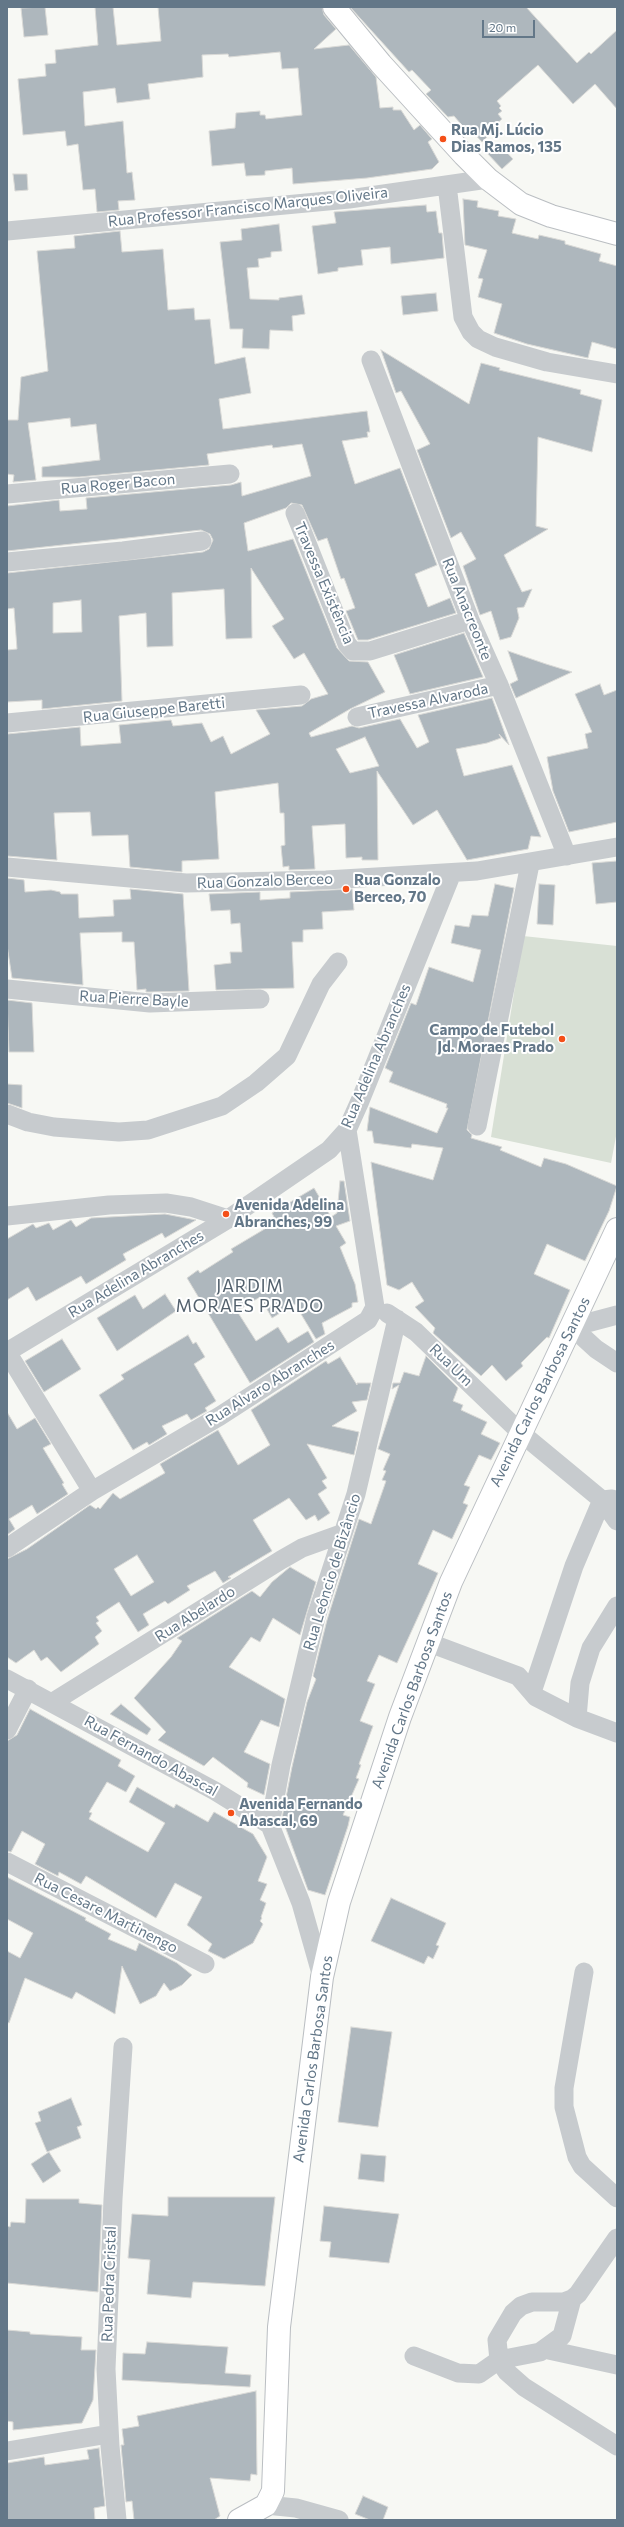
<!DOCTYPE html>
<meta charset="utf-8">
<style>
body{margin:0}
#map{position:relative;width:624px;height:2527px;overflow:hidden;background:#f7f8f4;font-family:Commissioner,sans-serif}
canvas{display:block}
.frame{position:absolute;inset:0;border:8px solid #637788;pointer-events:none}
.scale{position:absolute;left:482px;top:20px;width:53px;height:18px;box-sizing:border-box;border:2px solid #637788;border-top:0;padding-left:5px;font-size:12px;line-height:14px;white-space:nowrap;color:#637788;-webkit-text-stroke:3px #fff;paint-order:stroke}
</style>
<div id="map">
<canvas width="624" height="2527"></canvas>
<div class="frame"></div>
<div class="scale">20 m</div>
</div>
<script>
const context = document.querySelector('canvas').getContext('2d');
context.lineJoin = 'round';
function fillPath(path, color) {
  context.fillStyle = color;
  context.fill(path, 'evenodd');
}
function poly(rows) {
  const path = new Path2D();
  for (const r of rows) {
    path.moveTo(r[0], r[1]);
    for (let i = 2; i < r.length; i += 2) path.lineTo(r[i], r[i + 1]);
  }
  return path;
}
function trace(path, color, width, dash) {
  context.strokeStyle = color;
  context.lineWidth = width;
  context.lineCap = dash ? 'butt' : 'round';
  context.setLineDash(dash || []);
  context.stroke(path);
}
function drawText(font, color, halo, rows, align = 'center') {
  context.font = font + ' Commissioner,sans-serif';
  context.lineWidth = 4;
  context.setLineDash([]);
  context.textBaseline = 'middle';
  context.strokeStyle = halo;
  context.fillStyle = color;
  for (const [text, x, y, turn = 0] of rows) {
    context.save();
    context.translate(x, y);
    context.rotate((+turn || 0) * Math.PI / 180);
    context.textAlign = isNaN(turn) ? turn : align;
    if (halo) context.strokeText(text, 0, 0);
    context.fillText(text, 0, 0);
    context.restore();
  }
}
fillPath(poly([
 [523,936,617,946,617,1131,611,1163,491,1137]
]), '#d8e0d5');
const building = poly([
 [45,7,48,35,24,37,21,8,45,7],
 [95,7,113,7,117,45,161,41,158,7,322,7,324,15,336,29,314,49,349,45,376,77,380,108,393,107,393,110,401,110,414,130,420,125,432,139,428,142,439,162,432,169,367,178,293,184,292,168,265,171,265,175,246,176,244,163,212,166,209,131,235,128,236,113,260,111,260,115,265,115,266,119,302,115,298,68,282,69,280,52,229,57,228,54,202,55,203,77,148,84,150,99,117,103,115,88,83,92,85,126,123,121,127,173,132,172,135,200,118,201,119,210,97,212,95,189,83,190,78,144,67,146,65,131,23,135,18,79,46,76,45,64,56,63,55,50,98,45,95,7],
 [350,7,526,7,577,63,589,52,591,54,617,30,617,109,595,84,573,104,538,65,497,101,501,106,499,108,502,111,498,114,502,119,493,127,495,129,482,142,469,128,466,130,454,116,448,117,426,94,431,90,412,70,409,72,350,7],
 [498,143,513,159,502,169,487,153,498,143],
 [13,174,27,174,28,190,15,191,13,174],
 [463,199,478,201,477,207,499,211,498,216,516,219,512,233,538,239,539,235,565,241,565,244,601,254,599,261,617,266,617,349,592,342,588,358,527,344,494,333,502,304,478,297,483,279,478,278,487,250,465,245,463,199],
 [426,205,427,212,436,211,439,233,442,233,444,258,391,264,390,247,361,250,363,265,338,268,338,271,318,274,312,226,336,223,334,212,426,205],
 [279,224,282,251,271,252,271,257,258,259,259,267,247,268,250,299,279,300,279,298,302,295,305,314,292,316,293,331,270,330,269,349,242,348,243,329,230,329,220,242,242,240,241,229,279,224],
 [120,231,122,252,163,249,168,310,194,308,195,320,210,319,215,364,245,357,251,393,219,399,223,429,367,411,370,432,367,432,368,437,342,441,355,484,400,468,437,565,415,574,428,607,450,598,456,613,368,640,358,640,346,611,355,608,344,578,341,579,327,538,318,541,302,505,291,503,286,508,244,523,248,551,293,539,337,648,349,661,368,662,385,692,350,709,309,733,311,737,352,726,359,728,400,719,417,748,429,742,418,715,492,698,509,745,499,734,501,738,487,743,456,749,464,776,512,765,541,837,531,836,528,849,467,860,437,810,413,825,377,771,378,860,362,860,362,857,346,858,345,824,312,826,315,869,289,870,289,866,283,867,281,846,285,845,284,813,280,813,278,783,215,792,219,859,182,861,182,872,130,867,128,835,92,836,90,812,54,813,57,860,7,856,7,734,80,727,81,746,121,743,119,725,171,720,173,726,202,723,211,742,223,736,231,754,270,734,256,710,302,706,311,699,328,694,304,653,294,659,272,626,284,619,251,568,252,638,226,639,224,589,172,593,173,646,147,647,146,613,119,616,122,701,42,709,42,700,7,702,7,650,17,649,14,608,7,609,7,573,203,552,209,549,213,540,210,534,201,530,7,551,7,506,59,500,60,511,87,509,86,498,231,485,241,482,242,496,311,476,302,444,273,448,272,445,207,454,209,465,79,477,42,477,42,467,100,460,96,424,71,427,70,418,28,423,36,480,13,482,14,475,7,474,7,420,18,420,21,377,48,371,37,251,75,248,74,236,120,231],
 [81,600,82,632,53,633,53,603,81,600],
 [365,737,379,766,350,773,336,749,365,737],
 [436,293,438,311,403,315,401,296,436,293],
 [381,350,469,404,481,363,500,368,499,370,581,390,580,394,602,400,592,452,538,437,536,526,548,529,504,555,522,592,532,589,524,607,517,608,519,618,511,637,500,640,491,611,480,615,463,566,476,559,461,532,451,538,417,450,430,444,401,391,396,393,381,350],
 [464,633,483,677,410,694,394,655,464,633],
 [508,651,546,664,572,672,516,698,510,684,518,680,508,651],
 [600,684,604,695,617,690,617,822,569,832,553,791,547,757,588,748,585,734,592,732,575,694,600,684],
 [617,861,617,902,596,904,592,863,617,861],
 [7,878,24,880,25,892,51,890,60,892,61,894,78,894,79,918,114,916,113,900,131,899,130,889,183,894,189,991,150,992,146,992,146,989,137,990,134,942,122,942,122,932,80,933,83,985,12,978,7,945,7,878],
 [495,884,514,888,467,1130,472,1135,471,1138,502,1147,500,1150,541,1167,544,1158,566,1164,617,1186,609,1211,585,1261,547,1244,534,1274,570,1290,549,1338,547,1337,521,1363,523,1366,506,1381,492,1365,481,1376,433,1333,435,1328,415,1307,424,1301,412,1282,399,1290,387,1285,371,1162,433,1180,443,1148,412,1144,411,1148,374,1143,372,1131,367,1131,370,1107,437,1133,448,1108,446,1108,447,1104,389,1082,393,1072,385,1068,411,1003,416,1005,429,967,473,982,481,950,451,943,455,925,469,927,472,915,488,916,495,884],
 [539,884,555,885,553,925,537,924,539,884],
 [352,889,354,910,322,912,323,929,303,930,303,942,292,942,294,988,216,990,214,965,231,963,230,952,242,952,240,923,231,924,230,910,211,911,209,894,260,892,260,900,290,898,290,892,352,889],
 [7,1000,32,1003,34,1052,9,1052,7,1000],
 [7,1084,22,1085,22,1108,7,1103,7,1084],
 [340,1181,344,1181,350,1221,336,1226,346,1243,340,1247,355,1284,358,1302,352,1303,352,1307,322,1323,325,1334,316,1339,295,1304,272,1318,260,1297,237,1311,256,1341,278,1327,288,1343,308,1331,314,1342,250,1383,187,1278,198,1270,200,1273,233,1252,231,1249,268,1227,266,1222,274,1217,272,1213,314,1188,331,1217,337,1213,340,1181],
 [165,1214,196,1220,165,1238,162,1233,123,1254,126,1260,86,1284,81,1276,36,1301,28,1287,7,1300,7,1239,33,1224,36,1228,49,1223,53,1230,71,1220,76,1227,91,1218,165,1214],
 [165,1294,176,1311,117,1351,97,1318,135,1295,143,1309,165,1294],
 [188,1335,193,1344,196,1342,205,1357,194,1364,216,1401,205,1408,207,1411,191,1420,187,1414,162,1426,167,1434,149,1445,147,1442,133,1450,99,1395,124,1379,121,1375,188,1335],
 [62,1339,81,1369,44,1392,25,1361,62,1339],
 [426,1356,458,1388,453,1401,463,1405,461,1410,487,1422,481,1434,500,1443,491,1460,479,1455,464,1485,470,1487,463,1503,468,1505,452,1539,433,1530,418,1564,438,1573,397,1663,379,1655,367,1681,375,1684,360,1721,373,1726,359,1764,361,1765,356,1778,359,1779,343,1815,350,1817,348,1826,325,1895,308,1890,282,1818,292,1767,307,1702,316,1679,313,1676,327,1620,359,1519,371,1524,386,1481,382,1480,386,1471,383,1470,390,1454,378,1449,399,1385,392,1389,393,1383,400,1383,404,1372,419,1376,426,1356],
 [340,1357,357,1385,357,1383,371,1383,367,1400,352,1402,357,1411,332,1426,359,1432,354,1455,307,1444,327,1478,322,1481,327,1488,318,1494,330,1513,318,1521,315,1515,306,1520,289,1498,253,1520,272,1551,228,1577,231,1578,223,1583,215,1571,187,1586,190,1590,168,1604,165,1601,143,1614,149,1625,138,1632,119,1602,96,1617,99,1621,96,1623,102,1631,95,1637,99,1644,61,1672,47,1657,41,1661,34,1650,16,1663,7,1657,7,1559,27,1549,90,1505,96,1509,98,1507,100,1509,113,1493,120,1499,165,1473,160,1464,218,1430,238,1465,270,1445,251,1410,326,1361,328,1364,340,1357],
 [137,1555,154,1582,131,1596,114,1569,137,1555],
 [7,1412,17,1429,35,1418,51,1444,43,1448,64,1483,62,1484,68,1494,37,1514,32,1505,9,1519,15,1529,7,1535,7,1412],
 [290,1567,316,1582,300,1635,273,1618,260,1642,251,1637,229,1667,285,1699,279,1727,261,1720,244,1752,270,1764,264,1795,247,1787,248,1783,213,1757,204,1766,158,1740,166,1732,134,1698,171,1657,182,1641,177,1638,252,1591,260,1597,272,1582,290,1567],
 [121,1704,151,1729,147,1735,110,1714,121,1704],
 [30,1709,121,1760,118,1766,135,1776,126,1792,107,1782,89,1812,92,1813,89,1819,112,1832,148,1852,165,1823,129,1802,137,1787,174,1808,176,1804,208,1822,214,1812,253,1834,267,1857,258,1881,267,1884,260,1900,266,1903,261,1917,262,1918,260,1921,263,1924,253,1943,224,1959,208,1951,212,1944,187,1925,202,1897,175,1883,156,1918,86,1876,81,1884,59,1872,58,1876,35,1864,45,1844,22,1831,11,1852,7,1851,7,1741,17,1735,30,1709],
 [7,1877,86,1918,85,1920,111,1934,108,1939,136,1951,139,1943,177,1963,192,1975,182,1985,170,1991,164,1983,156,1996,140,2004,122,1966,115,2014,76,1992,72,1999,25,1978,9,2023,7,2022,7,1951,20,1958,33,1933,7,1919,7,1877],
 [391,1898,446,1923,436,1945,439,1946,433,1959,428,1956,424,1964,371,1941,391,1898],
 [351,2027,392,2032,378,2127,338,2122,351,2027],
 [71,2098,82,2125,77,2127,81,2138,47,2152,35,2123,41,2121,38,2112,71,2098],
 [49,2152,61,2171,43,2183,31,2164,49,2152],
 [361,2154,386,2156,384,2182,358,2179,361,2154],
 [168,2197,275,2197,265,2286,193,2282,191,2298,147,2294,150,2260,128,2258,132,2214,168,2216,168,2197],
 [26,2199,79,2199,79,2203,102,2205,98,2292,7,2283,7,2226,10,2227,11,2222,25,2223,26,2199],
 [324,2206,399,2214,389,2263,329,2257,331,2242,320,2241,324,2206],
 [7,2330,30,2332,30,2334,82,2337,81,2350,96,2350,93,2400,82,2423,13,2430,13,2422,7,2421,7,2330],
 [147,2342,228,2347,225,2373,251,2375,250,2387,122,2380,123,2353,145,2354,147,2342],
 [256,2391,257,2475,251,2474,250,2481,210,2478,220,2516,214,2520,134,2520,132,2501,126,2502,121,2445,124,2445,122,2429,139,2426,137,2416,256,2391],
 [99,2448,105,2506,94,2508,95,2520,7,2520,7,2463,44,2457,45,2465,89,2459,87,2450,99,2448],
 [363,2496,388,2507,383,2520,370,2520,355,2514,363,2496]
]);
fillPath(building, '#aeb7bd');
trace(building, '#d9d9d6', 1);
const major = poly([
 [334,7,381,64,464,155,488,179,521,204,551,216,617,234],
 [239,2520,266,2505,273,2491,279,2327,322,1977,339,1902,400,1717,451,1582,617,1229]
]);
trace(major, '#babec2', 24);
trace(poly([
 [447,185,463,317,471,332,478,339,495,347,547,362,617,374],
 [7,231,349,199,488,179],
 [371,360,470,620,499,685,567,856],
 [7,494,230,474],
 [295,513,347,644,353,651,370,651,470,620],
 [7,562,123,551,202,541],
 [357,717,499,685],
 [7,723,301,695],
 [7,867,186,883,326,880,477,871,617,847],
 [7,989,150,1003,260,999],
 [7,1114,28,1122,54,1127,119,1132,148,1130,222,1106,256,1083,287,1056,321,984,338,962],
 [477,1126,530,864],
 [7,1216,109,1205,166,1203,191,1207,228,1219],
 [387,1313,416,1332,521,1433,602,1500,617,1521],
 [572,1327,596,1349,617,1363],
 [572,1327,617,1315],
 [7,1352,228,1219,329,1150,347,1130,360,1101,452,873],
 [7,1352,92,1491],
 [7,1548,92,1491,220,1416,368,1320,375,1307,347,1130],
 [427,1642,518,1676,536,1697,577,1718,617,1733],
 [7,1679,215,1791,270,1825,301,1903,322,1977],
 [532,1692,574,1566,602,1500,612,1499],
 [53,1702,281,1560,302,1548,341,1534],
 [577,1718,580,1683,591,1648,617,1606],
 [7,1730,28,1689],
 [270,1825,281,1765,316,1617,356,1494,397,1319],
 [7,1862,205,1964],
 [584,1972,564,2088,564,2107,577,2157,582,2166,617,2198],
 [617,2238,578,2294,572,2299,564,2302,532,2302,521,2306,513,2313,497,2340,499,2360,507,2372,524,2387,617,2446],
 [544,2349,617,2365],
 [414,2356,458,2373,479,2374,499,2360,540,2352,562,2336,572,2299],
 [7,2451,109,2434],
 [266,2505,296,2508,339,2520],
 [117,2520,110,2446,106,2369,113,2199,123,2047]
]), '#c7cbce', 19);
trace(major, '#fff', 22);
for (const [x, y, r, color] of [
 [443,139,4,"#f44f18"],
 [346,889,4,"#f44f18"],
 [562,1039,4,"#f44f18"],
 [226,1214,4,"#f44f18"],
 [231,1813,4,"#f44f18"]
]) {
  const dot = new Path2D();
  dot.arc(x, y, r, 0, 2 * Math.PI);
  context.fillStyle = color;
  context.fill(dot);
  trace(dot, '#fff', 1.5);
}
drawText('bold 15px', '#637788', '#fff', [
 ["Rua Mj. Lúcio",451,130],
 ["Dias Ramos, 135",451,147],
 ["Rua Gonzalo",354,880],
 ["Berceo, 70",354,897],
 ["Campo de Futebol",554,1030,"right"],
 ["Jd. Moraes Prado",554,1047,"right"],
 ["Avenida Adelina",234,1205],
 ["Abranches, 99",234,1222],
 ["Avenida Fernando",239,1804],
 ["Abascal, 69",239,1821]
], 'left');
drawText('15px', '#637788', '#fff', [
 ["Rua Professor Francisco Marques Oliveira",248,207,-6],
 ["Rua Roger Bacon",118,484,-5],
 ["Travessa Existência",324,583,67],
 ["Rua Anacreonte",467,609,68],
 ["Travessa Alvaroda",428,701,-12],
 ["Rua Giuseppe Baretti",154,710,-6],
 ["Rua Gonzalo Berceo",265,881,-2],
 ["Rua Pierre Bayle",134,999,3],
 ["Rua Adelina Abranches",376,1056,-67],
 ["Rua Adelina Abranches",136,1274,-31],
 ["Rua Um",451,1365,44],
 ["Rua Alvaro Abranches",270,1383,-32],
 ["Avenida Carlos Barbosa Santos",540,1392,-64],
 ["Rua Leôncio de Bizâncio",332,1572,-73],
 ["Rua Abelardo",195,1614,-32],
 ["Avenida Carlos Barbosa Santos",412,1690,-70],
 ["Rua Fernando Abascal",151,1756,29],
 ["Rua Cesare Martinengo",106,1913,27],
 ["Avenida Carlos Barbosa Santos",313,2059,-82],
 ["Rua Pedra Cristal",109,2284,-88]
]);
context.letterSpacing = '1px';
drawText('17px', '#52606c', '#fff', [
 ["JARDIM",250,1286],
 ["MORAES PRADO",250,1306]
]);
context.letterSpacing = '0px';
</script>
